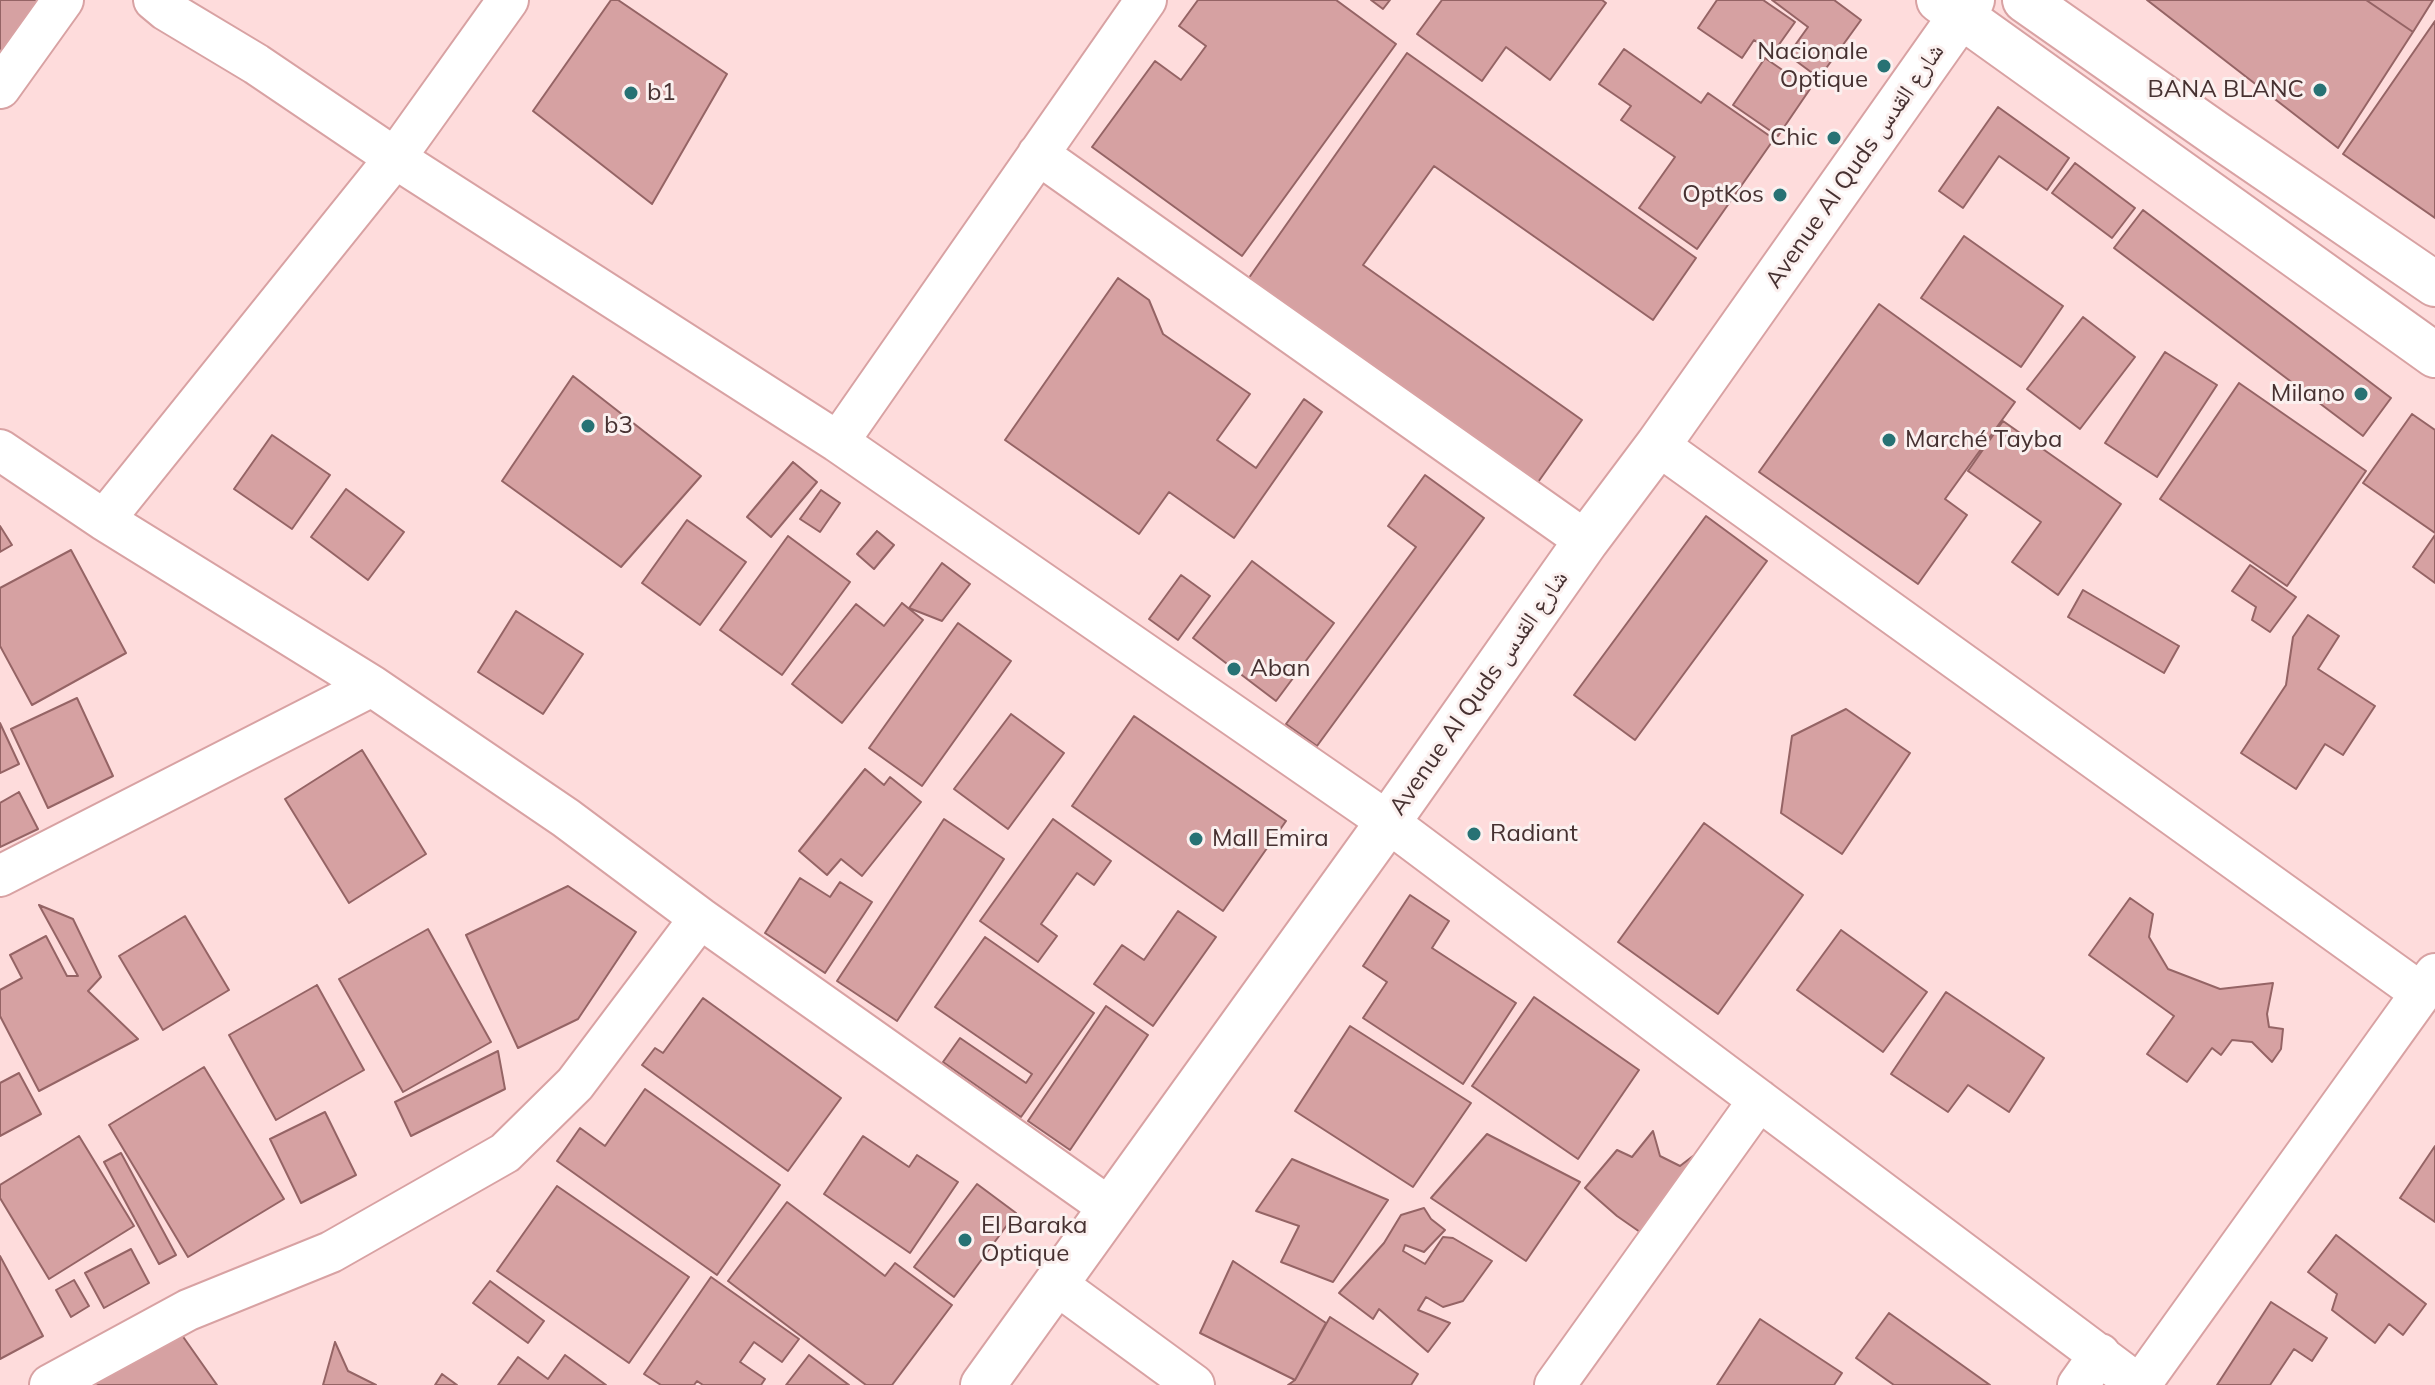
<!DOCTYPE html>
<meta charset="utf-8">
<style>
body{margin:0}
canvas{display:block;background:#fedcdc}
</style>
<canvas width="2435" height="1385"></canvas>
<script>
const context = document.querySelector('canvas').getContext('2d');
context.lineJoin = 'round';
function fillPath(path, color) {
  context.fillStyle = color;
  context.fill(path, 'evenodd');
}
function poly(rows) {
  const path = new Path2D();
  for (const r of rows) {
    path.moveTo(r[0], r[1]);
    for (let i = 2; i < r.length; i += 2) path.lineTo(r[i], r[i + 1]);
  }
  return path;
}
function trace(path, color, width, dash) {
  context.strokeStyle = color;
  context.lineWidth = width;
  context.lineCap = dash ? 'butt' : 'round';
  context.setLineDash(dash || []);
  context.stroke(path);
}
function drawText(font, color, halo, rows, align = 'center') {
  context.font = font + ' Mulish,"Noto Naskh Arabic",sans-serif';
  context.lineWidth = 6;
  context.setLineDash([]);
  context.textBaseline = 'middle';
  context.strokeStyle = halo;
  context.fillStyle = color;
  for (const [text, x, y, turn = 0] of rows) {
    context.save();
    context.translate(x, y);
    context.rotate((+turn || 0) * Math.PI / 180);
    context.textAlign = isNaN(turn) ? turn : align;
    if (halo) context.strokeText(text, 0, 0);
    context.fillText(text, 0, 0);
    context.restore();
  }
}
const building = poly([
 [0,0,41,0,0,59,0,0],
 [611,0,618,0,727,74,652,204,533,111,611,0],
 [1198,0,1336,0,1396,44,1242,256,1092,147,1155,61,1181,80,1206,46,1179,26,1198,0],
 [1371,0,1390,0,1383,9,1371,0],
 [1442,0,1602,0,1606,3,1550,80,1506,47,1482,81,1417,34,1442,0],
 [1717,0,1763,0,1795,22,1773,53,1754,40,1742,58,1698,28,1717,0],
 [1772,0,1834,0,1861,20,1819,78,1788,55,1808,27,1772,0],
 [2147,0,2366,0,2413,32,2338,148,2147,0],
 [2366,0,2433,0,2413,32,2366,0],
 [2435,21,2435,218,2343,154,2435,21],
 [1624,49,1701,103,1708,93,1774,139,1697,249,1639,208,1675,157,1621,120,1631,106,1599,84,1624,49],
 [1407,53,1696,258,1653,320,1434,166,1363,265,1582,420,1536,485,1246,282,1407,53],
 [1765,58,1810,89,1778,136,1733,105,1765,58],
 [1998,107,2069,158,2047,190,1999,156,1963,208,1939,191,1998,107],
 [2075,163,2135,208,2112,238,2052,193,2075,163],
 [2143,210,2391,398,2363,436,2114,248,2143,210],
 [1964,236,2063,306,2021,367,1921,298,1964,236],
 [1118,278,1149,300,1163,334,1250,394,1217,440,1256,468,1304,399,1322,412,1234,538,1169,492,1139,534,1005,440,1118,278],
 [1879,304,2015,402,1945,499,1967,515,1918,584,1759,472,1879,304],
 [2083,317,2135,357,2080,429,2027,389,2083,317],
 [2165,352,2217,385,2157,477,2105,443,2165,352],
 [573,376,701,476,621,567,502,481,573,376],
 [2239,383,2366,471,2287,586,2160,499,2239,383],
 [2412,414,2435,430,2435,533,2363,483,2412,414],
 [2003,421,2121,504,2058,595,2012,562,2041,522,1968,471,2003,421],
 [272,435,330,475,292,529,234,489,272,435],
 [793,462,817,482,771,537,747,517,793,462],
 [1425,475,1484,518,1317,746,1286,724,1416,547,1388,526,1425,475],
 [346,489,404,532,368,580,311,537,346,489],
 [821,490,840,503,820,532,800,519,821,490],
 [1706,516,1767,561,1635,740,1574,695,1706,516],
 [687,520,746,562,700,625,642,583,687,520],
 [0,526,12,545,0,552,0,526],
 [877,531,894,545,874,569,857,554,877,531],
 [2435,535,2435,583,2413,567,2435,535],
 [788,536,850,582,782,675,720,630,788,536],
 [71,550,126,653,32,705,0,646,0,588,71,550],
 [1252,561,1334,623,1276,701,1193,638,1252,561],
 [942,563,970,584,942,621,909,608,942,563],
 [2250,565,2296,597,2270,632,2252,620,2256,607,2232,591,2250,565],
 [1181,575,1210,596,1178,640,1149,619,1181,575],
 [2083,590,2179,646,2164,673,2068,617,2083,590],
 [902,603,923,620,842,723,792,684,856,604,884,626,902,603],
 [516,611,583,654,543,714,478,672,516,611],
 [2308,615,2339,636,2318,669,2375,706,2343,755,2325,744,2296,789,2241,753,2286,685,2293,637,2308,615],
 [958,623,1011,661,922,786,869,748,958,623],
 [77,698,113,776,48,808,11,729,77,698],
 [1846,709,1910,753,1842,854,1781,813,1792,736,1846,709],
 [1011,714,1064,753,1008,829,954,789,1011,714],
 [1134,716,1286,821,1223,911,1072,806,1134,716],
 [0,723,19,764,0,773,0,723],
 [362,750,426,854,349,903,285,799,362,750],
 [865,769,884,785,890,777,921,802,862,876,841,859,827,875,799,851,865,769],
 [19,792,38,829,0,847,0,803,19,792],
 [944,819,1004,859,897,1021,837,981,944,819],
 [1053,819,1111,861,1094,885,1077,873,1041,924,1057,936,1038,962,980,921,1053,819],
 [1704,823,1803,895,1718,1014,1618,942,1704,823],
 [800,878,830,897,840,882,872,902,825,973,765,933,800,878],
 [568,886,636,932,578,1019,518,1048,466,935,568,886],
 [1410,895,1449,921,1432,948,1516,1003,1463,1084,1363,1018,1387,982,1363,966,1410,895],
 [2130,898,2153,914,2149,937,2168,969,2220,989,2273,983,2267,1014,2269,1027,2283,1029,2281,1049,2272,1062,2252,1042,2232,1040,2221,1055,2212,1048,2187,1082,2147,1054,2174,1016,2089,955,2130,898],
 [39,905,73,919,101,977,88,991,138,1039,39,1091,0,1016,0,990,22,978,10,955,46,936,67,976,78,976,39,905],
 [1178,911,1216,937,1153,1026,1094,984,1122,945,1144,960,1178,911],
 [185,916,229,990,163,1030,119,956,185,916],
 [428,929,491,1042,403,1092,339,979,428,929],
 [1841,930,1927,992,1883,1052,1797,990,1841,930],
 [985,937,1094,1013,1021,1117,943,1062,960,1038,1026,1083,1032,1074,935,1007,985,937],
 [317,985,364,1070,276,1120,229,1035,317,985],
 [1946,992,2044,1058,2009,1112,1968,1085,1948,1112,1891,1074,1946,992],
 [1534,997,1639,1070,1578,1159,1472,1086,1534,997],
 [703,998,841,1098,788,1171,642,1065,655,1048,663,1053,703,998],
 [1106,1006,1148,1035,1070,1150,1028,1121,1106,1006],
 [1350,1026,1471,1103,1413,1187,1295,1111,1350,1026],
 [498,1051,505,1089,411,1136,395,1102,498,1051],
 [204,1067,284,1199,188,1257,109,1125,204,1067],
 [19,1073,41,1114,0,1136,0,1083,19,1073],
 [645,1089,780,1185,717,1275,557,1161,580,1128,605,1146,645,1089],
 [325,1112,356,1175,301,1203,270,1139,325,1112],
 [1653,1131,1660,1156,1680,1166,1693,1156,1707,1165,1650,1239,1617,1216,1585,1188,1617,1150,1632,1157,1653,1131],
 [1487,1134,1580,1182,1526,1261,1431,1198,1487,1134],
 [79,1136,134,1226,49,1279,0,1198,0,1185,79,1136],
 [863,1136,909,1167,917,1155,958,1182,910,1253,824,1194,863,1136],
 [2435,1146,2435,1222,2400,1198,2435,1146],
 [121,1153,176,1255,159,1264,104,1162,121,1153],
 [1292,1159,1388,1200,1333,1282,1281,1262,1299,1226,1256,1211,1292,1159],
 [977,1184,1016,1213,954,1297,914,1267,977,1184],
 [557,1186,689,1277,629,1363,497,1271,557,1186],
 [787,1202,885,1276,895,1263,952,1305,892,1385,866,1385,728,1281,787,1202],
 [1424,1208,1431,1219,1445,1230,1424,1252,1405,1245,1403,1251,1425,1264,1443,1237,1453,1238,1492,1261,1463,1301,1443,1307,1426,1297,1418,1310,1450,1323,1428,1352,1379,1309,1373,1319,1339,1293,1384,1243,1401,1215,1424,1208],
 [2336,1235,2426,1304,2403,1335,2389,1324,2375,1343,2332,1310,2337,1294,2308,1272,2336,1235],
 [131,1249,149,1283,104,1308,85,1273,131,1249],
 [0,1256,43,1336,0,1359,0,1256],
 [1233,1261,1326,1323,1295,1380,1200,1333,1233,1261],
 [711,1277,799,1339,782,1362,754,1342,740,1362,765,1379,761,1385,703,1385,697,1381,694,1385,661,1385,644,1374,711,1277],
 [74,1280,89,1306,71,1317,56,1290,74,1280],
 [490,1281,544,1321,528,1343,473,1303,490,1281],
 [2271,1302,2327,1338,2312,1361,2294,1349,2270,1385,2217,1385,2271,1302],
 [1889,1313,1990,1385,1894,1385,1856,1358,1889,1313],
 [1330,1317,1418,1374,1411,1385,1288,1385,1295,1380,1330,1317],
 [1760,1319,1842,1373,1834,1385,1717,1385,1760,1319],
 [172,1321,217,1385,83,1385,172,1321],
 [335,1342,348,1371,376,1385,323,1385,335,1342],
 [565,1355,606,1385,498,1385,518,1357,548,1379,565,1355],
 [809,1355,849,1385,786,1385,809,1355],
 [442,1374,457,1385,435,1385,442,1374]
]);
fillPath(building, '#d6a1a2');
trace(building, '#956465', 2);
const minor = poly([
 [154,0,166,10,256,64,395,158,838,442,1388,822,2139,1385],
 [0,88,63,0],
 [1038,154,1586,541],
 [838,442,1146,0],
 [1658,445,2421,993],
 [0,450,104,520,372,686,566,818,700,918,1110,1208],
 [104,520,395,158,508,0],
 [0,876,372,686],
 [1056,1284,1194,1385],
 [50,1385,188,1310,331,1252,505,1153,575,1084,700,918],
 [1555,1385,1759,1100],
 [2078,1385,2100,1354],
 [2140,1385,2435,974]
]);
const tertiary = poly([
 [1939,0,2435,355],
 [2025,0,2216,134,2435,284],
 [983,1385,1388,822,1586,541,1658,445,1972,0]
]);
trace(minor, '#d8a2a3', 44);
trace(tertiary, '#d8a2a3', 48);
trace(minor, '#fff', 40);
trace(tertiary, '#fff', 44);
for (const [x, y, r, color] of [
 [1884,66,8,"#277274"],
 [2320,90,8,"#277274"],
 [631,93,8,"#277274"],
 [1834,138,8,"#277274"],
 [1780,195,8,"#277274"],
 [2361,394,8,"#277274"],
 [588,426,8,"#277274"],
 [1889,440,8,"#277274"],
 [1234,669,8,"#277274"],
 [1474,834,8,"#277274"],
 [1196,839,8,"#277274"],
 [965,1240,8,"#277274"]
]) {
  const dot = new Path2D();
  dot.arc(x, y, r, 0, 2 * Math.PI);
  context.fillStyle = color;
  context.fill(dot);
  trace(dot, '#fbf0ef', 3);
}
drawText('24px', '#463131', '#fbf0ef', [
 ["Nacionale",1868,52,"right"],
 ["Optique",1868,80,"right"],
 ["BANA BLANC",2304,90,"right"],
 ["b1",647,93],
 ["Chic",1818,138,"right"],
 ["OptKos",1764,195,"right"],
 ["Milano",2345,394,"right"],
 ["b3",604,426],
 ["Marché Tayba",1905,440],
 ["Aban",1250,669],
 ["Radiant",1490,834],
 ["Mall Emira",1212,839],
 ["El Baraka",981,1226],
 ["Optique",981,1254]
], 'left');
drawText('24px', '#463131', '#fbf0ef', [
 ["Avenue Al Quds شارع القدس",1855,166,-55],
 ["Avenue Al Quds شارع القدس",1479,693,-55]
]);
</script>
